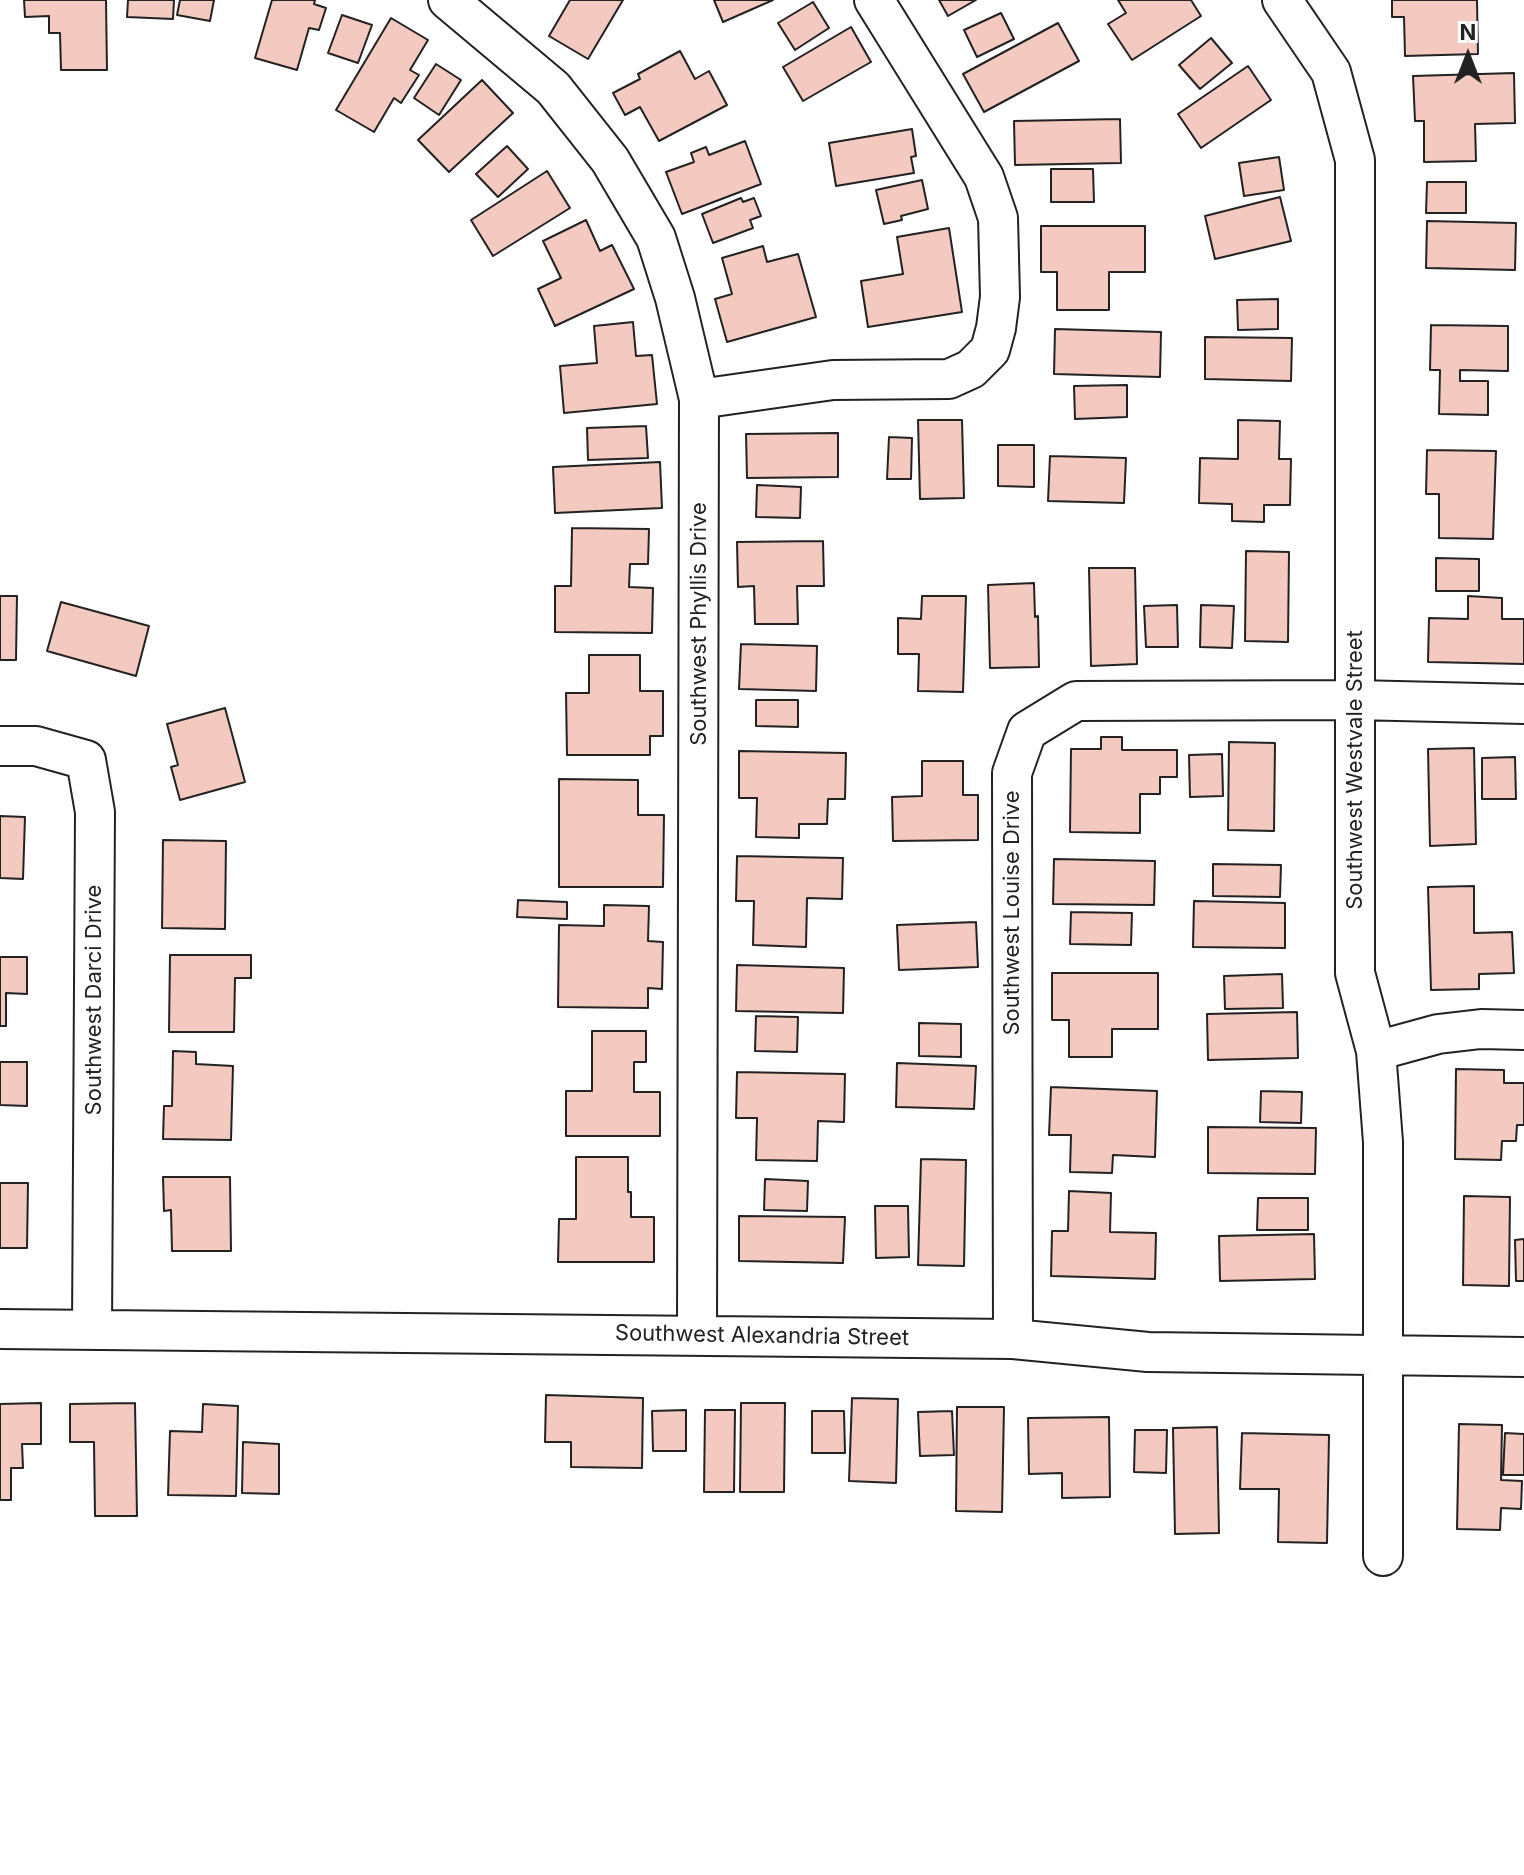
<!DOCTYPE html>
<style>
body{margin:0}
#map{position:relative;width:1524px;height:1875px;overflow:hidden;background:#fff;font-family:Inter,sans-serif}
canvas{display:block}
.north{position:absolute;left:1428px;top:16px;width:80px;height:80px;-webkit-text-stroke:6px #fff;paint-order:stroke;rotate:0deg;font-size:22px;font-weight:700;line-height:32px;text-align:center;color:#222}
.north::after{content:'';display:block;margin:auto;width:28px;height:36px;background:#222;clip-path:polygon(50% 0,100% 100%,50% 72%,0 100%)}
</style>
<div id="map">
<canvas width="1524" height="1875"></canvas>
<div class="north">N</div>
</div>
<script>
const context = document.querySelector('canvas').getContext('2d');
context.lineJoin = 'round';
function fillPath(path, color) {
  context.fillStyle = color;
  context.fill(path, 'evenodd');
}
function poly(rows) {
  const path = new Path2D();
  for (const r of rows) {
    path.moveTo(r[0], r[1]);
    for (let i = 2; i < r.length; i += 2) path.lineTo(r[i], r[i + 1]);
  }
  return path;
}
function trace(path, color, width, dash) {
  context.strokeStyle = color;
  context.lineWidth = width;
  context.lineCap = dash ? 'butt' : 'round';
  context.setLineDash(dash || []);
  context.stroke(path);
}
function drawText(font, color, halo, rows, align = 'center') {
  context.font = font + ' Inter,sans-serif';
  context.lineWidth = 6;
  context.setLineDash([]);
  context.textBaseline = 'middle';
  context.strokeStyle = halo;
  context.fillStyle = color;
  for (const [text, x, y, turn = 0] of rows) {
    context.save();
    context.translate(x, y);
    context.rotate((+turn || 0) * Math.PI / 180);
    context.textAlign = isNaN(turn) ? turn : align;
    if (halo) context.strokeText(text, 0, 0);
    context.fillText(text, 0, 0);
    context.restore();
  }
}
const building = poly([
 [24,0,106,0,107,70,61,70,60,33,49,33,49,16,25,17,24,0],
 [128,0,174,0,173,19,127,17,128,0],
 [180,0,214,0,210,21,177,15,180,0],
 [272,0,315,0,314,4,326,8,319,30,309,28,297,70,255,58,272,0],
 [570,0,623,0,588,59,549,36,570,0],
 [714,0,773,0,723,22,714,0],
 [939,0,976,0,948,16,939,0],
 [1118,0,1191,0,1201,16,1132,60,1108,24,1126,13,1118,0],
 [1392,0,1477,0,1478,54,1405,56,1404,17,1392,17,1392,0],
 [813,2,829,28,795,50,778,23,813,2],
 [1001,13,1014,39,977,57,964,30,1001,13],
 [342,15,372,25,358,63,328,53,342,15],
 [391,18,428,40,410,70,419,75,401,103,394,98,374,132,336,110,391,18],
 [1058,23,1079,61,984,112,963,74,1058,23],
 [851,27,871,62,803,101,783,67,851,27],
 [1211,38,1232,63,1200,89,1179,65,1211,38],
 [680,51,695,79,709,71,727,105,659,141,640,107,625,115,613,93,640,79,638,74,680,51],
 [436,64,461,80,439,115,414,98,436,64],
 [1248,66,1271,100,1201,148,1178,114,1248,66],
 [1514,73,1515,123,1475,124,1476,161,1424,162,1424,121,1415,121,1413,76,1514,73],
 [482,80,513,113,449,172,418,140,482,80],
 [1120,119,1121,163,1015,165,1014,121,1120,119],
 [912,129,916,156,911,157,914,173,836,186,829,143,912,129],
 [745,141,761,184,682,214,666,172,694,162,691,153,706,147,709,155,745,141],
 [507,146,528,169,498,197,476,174,507,146],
 [1279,157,1284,190,1244,196,1239,163,1279,157],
 [1051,169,1093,169,1094,202,1051,202,1051,169],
 [547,171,570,208,493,256,471,220,547,171],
 [922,180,928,209,901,216,902,220,884,224,876,190,922,180],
 [1427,182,1466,182,1466,213,1426,213,1427,182],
 [1280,197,1291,241,1215,259,1205,216,1280,197],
 [741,198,743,202,754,198,761,216,750,220,753,228,713,243,702,214,741,198],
 [586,220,600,251,612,245,634,289,555,326,538,289,561,278,543,241,586,220],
 [1427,221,1516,223,1515,270,1426,268,1427,221],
 [1041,226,1145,226,1145,272,1109,272,1109,310,1057,310,1057,272,1041,272,1041,226],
 [949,228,962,312,868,327,861,281,903,274,897,237,949,228],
 [763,246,767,262,798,254,816,317,727,342,715,299,732,294,722,258,763,246],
 [1278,299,1278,329,1238,330,1237,300,1278,299],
 [633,322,636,356,652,355,657,404,564,413,560,366,597,363,594,326,633,322],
 [1431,325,1508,326,1508,371,1460,370,1460,381,1488,381,1488,415,1439,414,1440,370,1430,370,1431,325],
 [1055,329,1161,332,1160,377,1054,374,1055,329],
 [1205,337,1292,338,1291,381,1205,379,1205,337],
 [1127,385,1127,417,1075,419,1074,386,1127,385],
 [918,420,962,420,964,498,920,499,918,420],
 [1238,420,1280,421,1279,459,1291,459,1290,505,1264,505,1264,522,1232,521,1232,504,1199,503,1200,458,1238,459,1238,420],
 [646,426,648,458,588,460,587,428,646,426],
 [838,433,838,477,747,478,746,434,838,433],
 [889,437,912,438,911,479,887,479,889,437],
 [998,445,1034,445,1034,487,998,486,998,445],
 [1427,450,1496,451,1493,539,1439,538,1439,494,1426,494,1427,450],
 [1050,456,1126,458,1124,503,1048,501,1050,456],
 [660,462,662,508,555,513,553,467,660,462],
 [757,485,801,487,800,518,756,517,757,485],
 [572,528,649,529,648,564,630,564,629,587,653,588,652,633,555,632,555,586,571,586,572,528],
 [823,541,824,586,797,586,798,624,755,624,754,586,738,587,737,542,823,541],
 [1246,551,1289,552,1288,642,1245,641,1246,551],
 [1436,558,1479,559,1479,591,1436,591,1436,558],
 [1089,568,1135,568,1137,664,1091,666,1089,568],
 [1034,583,1035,617,1038,616,1039,667,990,668,988,585,1034,583],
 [0,596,17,596,16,660,0,660,0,596],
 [922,596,966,596,963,692,918,691,919,654,898,654,898,618,921,619,922,596],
 [1468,596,1502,598,1502,619,1524,619,1524,664,1428,662,1429,618,1468,619,1468,596],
 [61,602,149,626,136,676,47,651,61,602],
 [1177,605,1178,647,1146,647,1144,606,1177,605],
 [1201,605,1234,606,1232,648,1200,647,1201,605],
 [741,644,817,646,816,691,739,689,741,644],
 [589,655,640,655,640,691,663,691,663,736,650,736,650,755,567,755,566,693,589,693,589,655],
 [756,700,798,700,798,727,756,726,756,700],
 [225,708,245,782,180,800,171,767,178,765,167,724,225,708],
 [1101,737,1122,737,1122,750,1177,750,1177,777,1160,777,1160,794,1140,794,1140,833,1070,832,1071,749,1101,749,1101,737],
 [1229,742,1275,743,1274,831,1228,830,1229,742],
 [1474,748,1476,844,1430,846,1428,749,1474,748],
 [739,751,846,753,845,799,828,799,827,824,799,824,799,838,756,837,757,798,739,798,739,751],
 [1222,754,1223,796,1190,797,1189,755,1222,754],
 [1515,757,1516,799,1482,799,1482,758,1515,757],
 [922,761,963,761,963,795,978,795,978,840,893,841,892,797,922,796,922,761],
 [559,779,638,780,638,815,664,815,663,887,559,887,559,779],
 [0,816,25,817,23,879,0,878,0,816],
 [163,840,226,841,225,929,162,928,163,840],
 [737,856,843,858,842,899,807,898,806,947,753,945,754,901,736,901,737,856],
 [1054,859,1155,861,1154,905,1053,904,1054,859],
 [1213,864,1281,865,1280,897,1213,896,1213,864],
 [1474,886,1474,933,1512,932,1514,973,1479,974,1479,989,1431,990,1428,887,1474,886],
 [518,900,567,902,567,919,517,917,518,900],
 [1194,901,1285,903,1285,948,1193,947,1194,901],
 [604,905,649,906,648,941,663,942,662,989,648,988,648,1008,558,1007,559,925,604,926,604,905],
 [1071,912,1132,913,1131,945,1070,944,1071,912],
 [976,922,978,967,899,970,897,925,976,922],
 [170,955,251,955,251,978,235,978,234,1032,169,1032,170,955],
 [0,957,27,957,27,994,6,993,6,1026,0,1026,0,957],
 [737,965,844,968,843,1013,736,1011,737,965],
 [1052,973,1158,973,1158,1029,1112,1029,1112,1057,1069,1057,1069,1020,1052,1020,1052,973],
 [1282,974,1283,1008,1225,1009,1224,976,1282,974],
 [1297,1012,1298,1058,1208,1060,1207,1014,1297,1012],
 [756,1016,798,1017,797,1052,755,1051,756,1016],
 [919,1023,961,1024,961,1057,919,1056,919,1023],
 [592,1031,646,1031,646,1062,634,1062,634,1092,660,1092,660,1136,566,1136,566,1091,592,1091,592,1031],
 [173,1051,196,1052,196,1064,233,1066,231,1140,163,1139,164,1106,172,1106,173,1051],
 [0,1062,27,1062,27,1106,0,1105,0,1062],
 [897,1063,976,1066,974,1109,896,1107,897,1063],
 [1456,1069,1504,1070,1504,1083,1524,1083,1524,1125,1517,1125,1516,1141,1502,1141,1501,1160,1455,1159,1456,1069],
 [737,1072,845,1074,844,1122,818,1121,817,1161,756,1160,757,1118,736,1118,737,1072],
 [1051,1087,1157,1091,1155,1157,1113,1155,1112,1173,1070,1172,1071,1135,1049,1135,1051,1087],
 [1261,1091,1302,1092,1301,1123,1260,1122,1261,1091],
 [1208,1127,1316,1128,1315,1174,1208,1173,1208,1127],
 [576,1157,628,1157,628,1192,631,1192,631,1217,654,1217,654,1262,558,1262,559,1219,576,1219,576,1157],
 [921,1159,966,1160,964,1266,918,1265,921,1159],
 [163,1177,230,1177,231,1251,172,1251,171,1210,164,1211,163,1177],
 [765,1179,808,1181,807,1211,764,1210,765,1179],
 [0,1183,28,1183,27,1248,0,1248,0,1183],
 [1069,1191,1111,1193,1110,1232,1156,1233,1155,1279,1051,1276,1052,1231,1068,1231,1069,1191],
 [1464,1196,1510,1197,1509,1286,1463,1285,1464,1196],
 [1258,1198,1308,1198,1308,1230,1257,1230,1258,1198],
 [875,1206,908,1206,909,1257,876,1258,875,1206],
 [739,1216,845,1217,843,1263,739,1261,739,1216],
 [1314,1234,1315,1279,1220,1281,1219,1236,1314,1234],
 [1524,1239,1524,1281,1516,1281,1515,1240,1524,1239],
 [546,1395,643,1398,642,1468,571,1467,571,1442,545,1442,546,1395],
 [852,1398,898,1399,896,1483,849,1481,852,1398],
 [41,1403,41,1444,22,1444,23,1468,11,1468,11,1500,0,1500,0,1404,41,1403],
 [135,1403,137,1516,95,1516,94,1442,70,1442,70,1404,135,1403],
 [741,1403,785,1403,784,1492,740,1492,741,1403],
 [203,1404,238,1406,236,1496,168,1495,170,1431,202,1432,203,1404],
 [957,1407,1004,1407,1002,1512,956,1511,957,1407],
 [686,1410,686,1451,653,1451,652,1411,686,1410],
 [705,1410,735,1410,734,1492,704,1492,705,1410],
 [812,1411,844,1411,845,1453,812,1453,812,1411],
 [952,1411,954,1455,920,1456,918,1412,952,1411],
 [1109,1417,1110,1497,1062,1498,1062,1473,1029,1474,1028,1418,1109,1417],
 [1459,1424,1502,1425,1501,1480,1522,1481,1521,1509,1501,1508,1500,1530,1457,1529,1459,1424],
 [1217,1427,1219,1533,1175,1534,1173,1428,1217,1427],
 [1135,1430,1167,1430,1166,1473,1134,1472,1135,1430],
 [1242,1433,1329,1435,1327,1543,1278,1542,1279,1489,1240,1489,1242,1433],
 [1505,1433,1524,1434,1524,1475,1503,1475,1505,1433],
 [243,1442,279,1444,279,1494,242,1493,243,1442]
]);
fillPath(building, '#f3c9c0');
trace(building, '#222', 2);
const minor = poly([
 [448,0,553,88,610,160,656,238,675,298,699,399,697,1335],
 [1282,0,1331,72,1355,160,1355,973,1376,1051,1383,1142,1383,1556],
 [699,399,833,380,949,379,971,369,990,350,996,328,1000,297,998,218,984,177,874,0],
 [0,746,36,746,86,760,95,812,92,1330],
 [1376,1051,1438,1034,1481,1029,1524,1030],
 [0,1329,1013,1339,1148,1352,1524,1357],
 [1013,1339,1012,773,1027,731,1076,701,1355,700,1524,704]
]);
trace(minor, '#222', 42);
trace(minor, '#fff', 38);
drawText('22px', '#222', '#fff', [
 ["Southwest Phyllis Drive",699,624,-90],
 ["Southwest Westvale Street",1355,770,-90],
 ["Southwest Louise Drive",1012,913,-90],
 ["Southwest Darci Drive",94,1000,-90],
 ["Southwest Alexandria Street",762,1336,1]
]);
</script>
